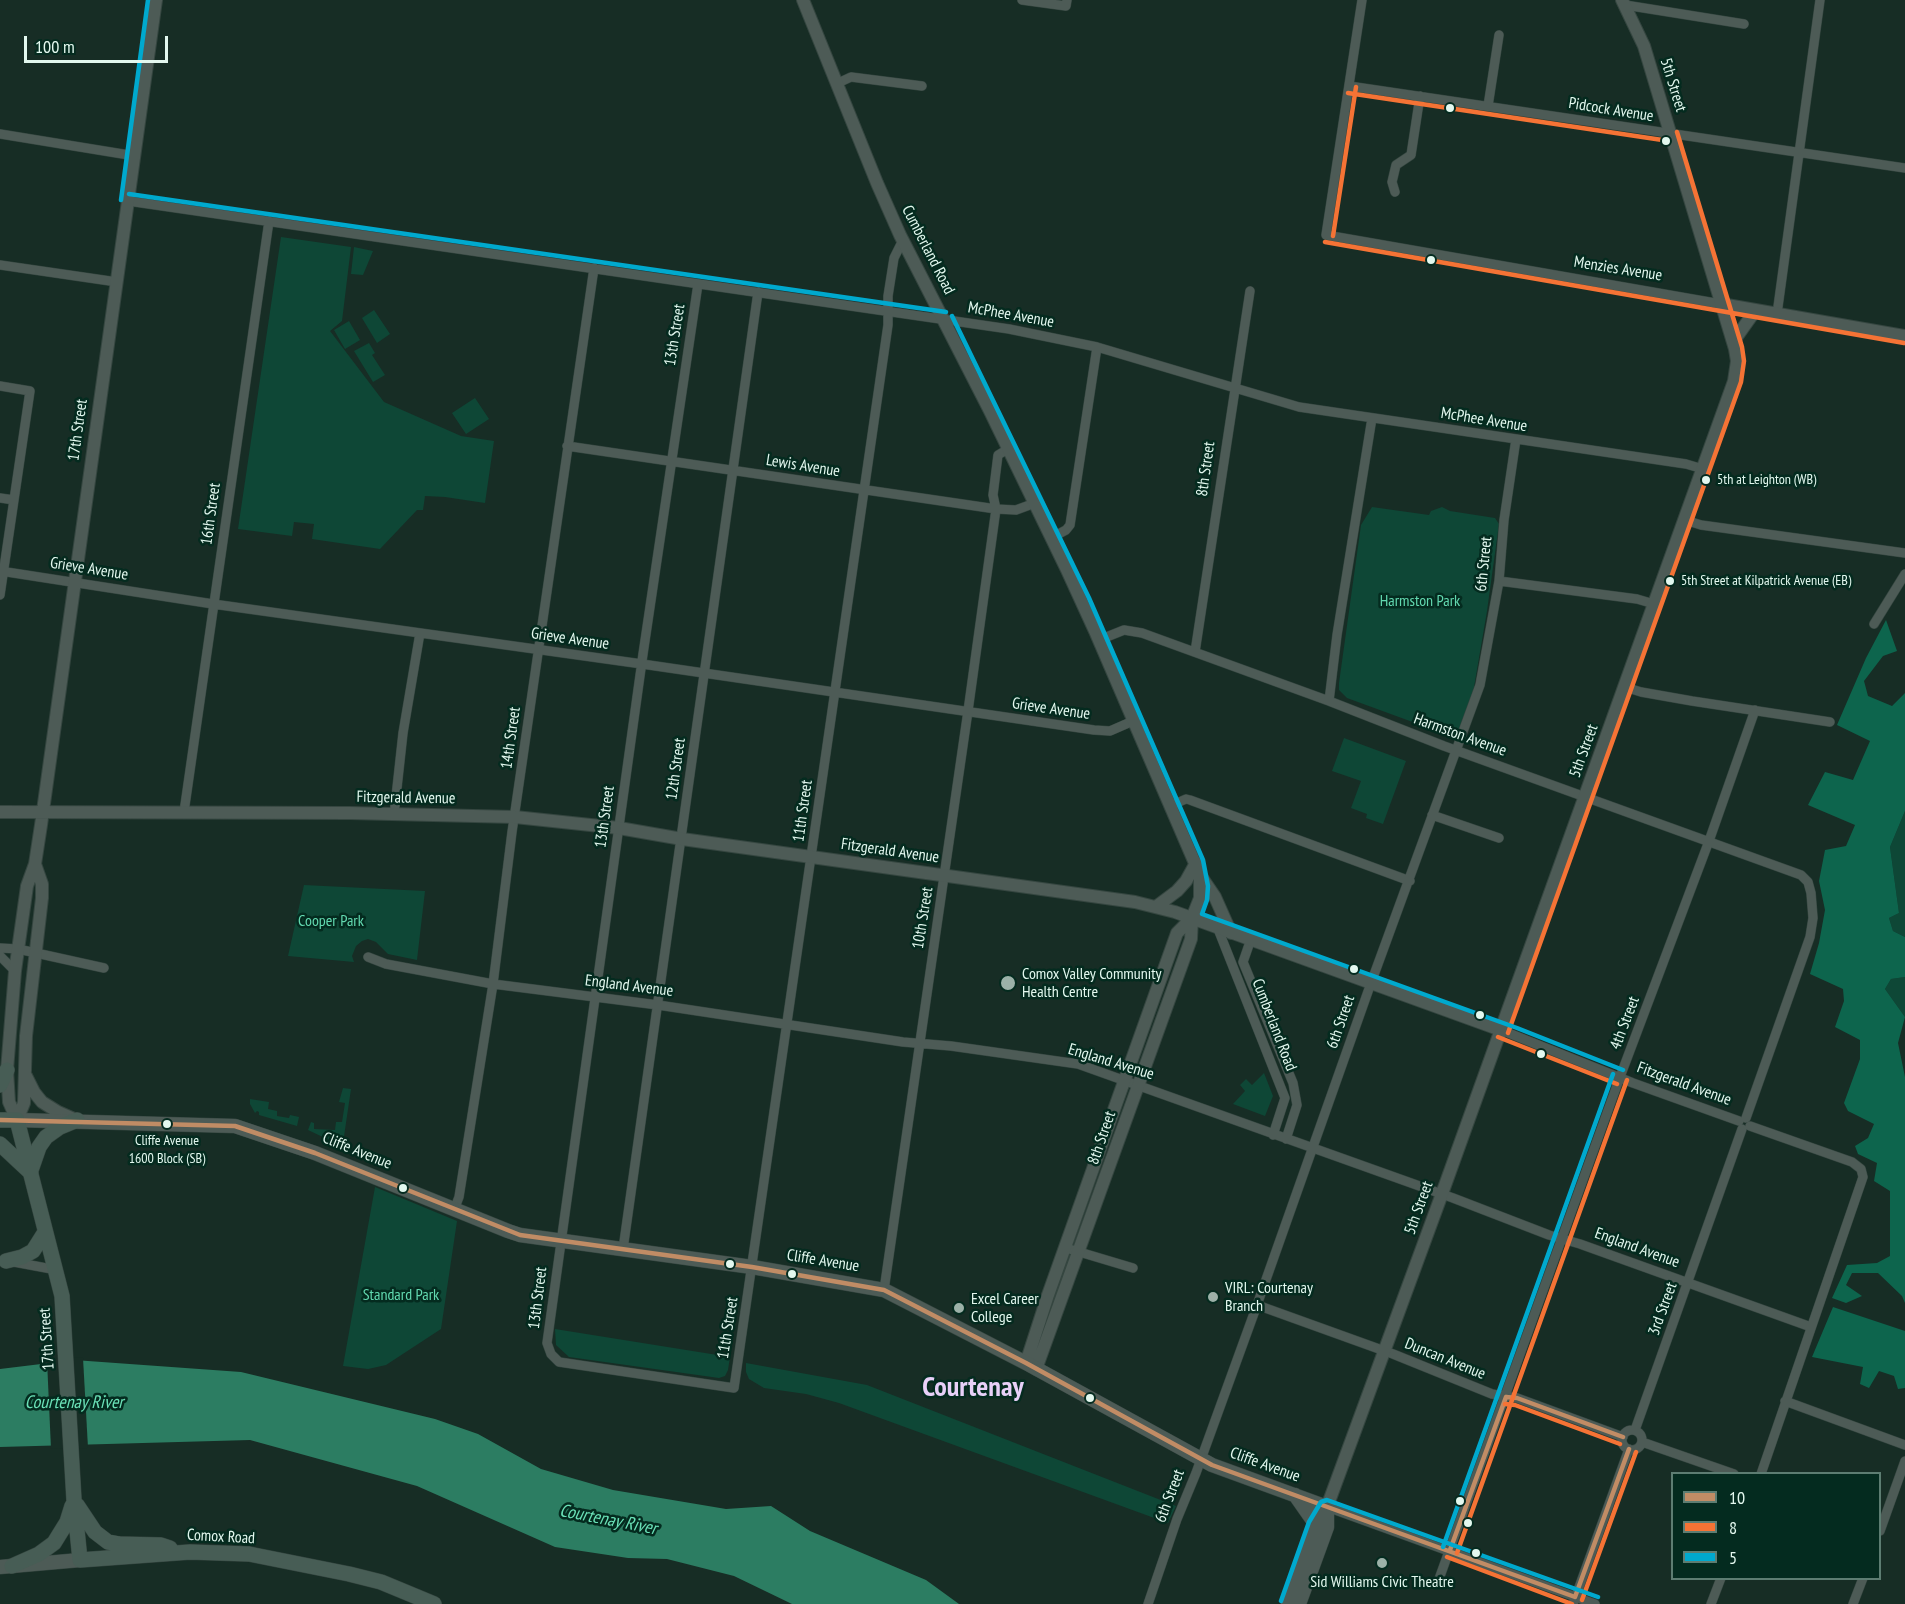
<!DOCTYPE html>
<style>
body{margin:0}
#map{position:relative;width:1905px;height:1604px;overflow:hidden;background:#172d25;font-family:"PT Sans Narrow",sans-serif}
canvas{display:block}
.legend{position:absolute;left:1671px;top:1472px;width:210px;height:108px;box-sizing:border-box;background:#042b1f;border:2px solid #5d7d72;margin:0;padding:8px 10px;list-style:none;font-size:18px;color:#e3f8ef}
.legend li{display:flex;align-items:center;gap:12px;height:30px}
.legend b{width:30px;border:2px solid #5d7d72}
.scale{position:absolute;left:24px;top:36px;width:144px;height:27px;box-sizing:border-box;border:3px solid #e3f8ef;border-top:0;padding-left:8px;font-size:18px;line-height:21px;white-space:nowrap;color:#e3f8ef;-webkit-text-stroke:4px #042b1f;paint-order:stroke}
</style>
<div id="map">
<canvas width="1905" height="1604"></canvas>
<ul class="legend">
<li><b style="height:8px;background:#c18c65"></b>10</li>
<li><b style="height:8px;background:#f57335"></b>8</li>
<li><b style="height:8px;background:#00a9ce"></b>5</li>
</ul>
<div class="scale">100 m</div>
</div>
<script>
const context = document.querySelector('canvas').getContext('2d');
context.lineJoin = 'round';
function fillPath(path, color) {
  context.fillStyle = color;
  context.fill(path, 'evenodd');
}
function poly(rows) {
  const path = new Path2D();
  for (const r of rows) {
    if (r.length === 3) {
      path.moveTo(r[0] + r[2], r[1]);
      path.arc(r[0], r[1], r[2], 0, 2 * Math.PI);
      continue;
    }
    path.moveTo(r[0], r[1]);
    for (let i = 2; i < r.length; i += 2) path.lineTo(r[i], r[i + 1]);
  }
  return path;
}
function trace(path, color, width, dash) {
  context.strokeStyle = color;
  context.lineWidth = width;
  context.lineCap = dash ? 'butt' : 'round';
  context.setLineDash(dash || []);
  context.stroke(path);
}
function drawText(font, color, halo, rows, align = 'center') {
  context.font = font + ' "PT Sans Narrow",sans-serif';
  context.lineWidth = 5;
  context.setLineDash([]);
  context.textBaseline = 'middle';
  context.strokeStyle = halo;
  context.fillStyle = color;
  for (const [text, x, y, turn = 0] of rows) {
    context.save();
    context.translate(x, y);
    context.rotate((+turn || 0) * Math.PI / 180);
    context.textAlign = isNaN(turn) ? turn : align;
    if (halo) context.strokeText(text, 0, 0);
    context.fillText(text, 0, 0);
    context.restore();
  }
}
fillPath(poly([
 [281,237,351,247,342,321,330,331,384,402,461,436,494,441,485,503,445,497,425,496,423,510,417,510,380,549,312,539,314,524,294,522,292,536,238,529],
 [354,247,373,251,363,275,351,274],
 [374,310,390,334,377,343,362,318],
 [349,321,360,340,345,349,334,330],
 [369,343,375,353,372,355,385,375,373,382,354,351],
 [475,398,489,419,466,434,452,413],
 [1372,507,1429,515,1431,511,1442,507,1450,511,1495,518,1499,524,1487,611,1473,693,1459,731,1453,735,1448,735,1347,698,1339,690,1339,683,1361,525],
 [1344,738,1406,761,1383,824,1366,818,1367,814,1351,808,1361,781,1332,771],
 [1905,811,1905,937,1893,931,1889,918,1899,913,1890,847],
 [304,885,425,891,417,960,388,954,376,942,368,939,362,941,356,946,352,956,354,962,288,956],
 [1905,977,1905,1017,1885,989,1891,979],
 [1264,1073,1273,1096,1265,1116,1233,1104,1245,1091,1240,1085,1246,1079,1252,1085],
 [343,1088,351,1089,343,1143,348,1145,346,1148,308,1130,311,1122,314,1123,314,1129,335,1130,336,1122,342,1122,345,1103,339,1102],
 [250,1099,269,1102,268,1109,277,1111,277,1116,289,1118,290,1115,299,1117,297,1126,259,1115,259,1112,257,1111,255,1113,250,1104],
 [375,1187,457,1221,441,1329,386,1365,368,1369,343,1366],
 [555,1329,730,1357,728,1370,725,1376,719,1378,569,1357,556,1345],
 [746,1363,867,1385,1176,1506,1168,1523,839,1403,806,1394,764,1388,749,1379,746,1372]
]), '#0e4736');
fillPath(poly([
 [1886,620,1897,651,1883,656,1864,681,1868,696,1892,706,1905,693,1905,811,1890,847,1899,913,1889,918,1893,931,1905,937,1905,977,1891,979,1885,989,1905,1017,1898,1043,1905,1077,1905,1303,1902,1296,1878,1273,1852,1273,1846,1285,1862,1296,1846,1303,1832,1298,1847,1265,1877,1263,1890,1256,1890,1191,1874,1181,1877,1163,1858,1154,1855,1146,1868,1138,1874,1124,1848,1111,1844,1103,1860,1059,1860,1040,1835,1027,1844,1001,1843,989,1810,974,1819,943,1825,910,1819,881,1825,850,1846,846,1855,825,1808,805,1825,772,1853,780,1870,741,1837,725,1866,658],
 [1833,1307,1905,1331,1905,1388,1898,1389,1894,1376,1879,1371,1869,1388,1860,1384,1863,1367,1812,1357]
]), '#0d654d');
fillPath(poly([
 [74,1360,241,1372,435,1419,478,1434,541,1469,613,1490,726,1509,771,1506,810,1531,926,1580,959,1604,792,1604,734,1576,667,1559,628,1558,555,1547,417,1486,250,1440,0,1447,0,1369]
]), '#2c7d62');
fillPath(poly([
 [74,1357,83,1358,88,1448,51,1449,47,1360]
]), '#172d25');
const minor = poly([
 [1022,0,1066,6,1067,0],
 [1362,0,1326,235,1721,304],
 [1625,5,1744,24],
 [838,83,851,77,922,86],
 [1349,86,1905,168],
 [1488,106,1499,35],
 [0,134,135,156],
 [1395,192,1392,182,1396,165,1411,155,1420,96],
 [128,201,1009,329,1097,347,1299,407,1686,464,1703,469],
 [0,265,117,282],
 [698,284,643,654,547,1343,551,1354,559,1362,734,1388,888,325,888,296,894,258,903,240],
 [1777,314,1820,0],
 [0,386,30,391,0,595],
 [567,446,996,509,1016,510,1035,503],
 [0,498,14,500],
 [1685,520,1701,525,1905,553],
 [1051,538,1066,530,1070,525,1097,347],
 [0,571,213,604,642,664,1094,730,1110,731,1133,721],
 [1499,581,1637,599,1654,604],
 [1874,624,1905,574],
 [1099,640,1124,630,1142,633,1329,701,1444,746,1801,875,1808,882,1811,893,1813,918,1810,937,1746,1118],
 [1195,652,1250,291],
 [1625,687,1641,692,1692,701,1830,722],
 [1329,701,1337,635,1372,418],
 [1170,806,1186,799,1190,800,1410,881],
 [184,812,269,221],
 [394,815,403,733,420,633],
 [1432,815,1499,838],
 [1218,929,1285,1098,1273,1135],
 [1251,939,1243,962,1293,1083,1297,1105,1286,1139],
 [0,948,18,949,104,968],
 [0,956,15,971],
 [368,957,386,964,493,984,658,1005,903,1042,951,1046,1078,1064,1453,1198,1549,1235,1580,1244,1811,1327],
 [1501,1030,1633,1083,1739,1121],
 [1750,1126,1852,1162,1861,1169,1863,1177,1761,1474],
 [454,1210,459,1197,493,984,512,832,594,268],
 [1066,1248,1133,1268],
 [623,1249,758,292],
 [14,1262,57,1270],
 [884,1290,968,711,996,509,993,495,998,455,1008,449],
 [1257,1305,1393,1354,1492,1394,1517,1398,1623,1437],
 [1785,1401,1905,1445],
 [1635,1430,1742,1129],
 [1632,1440,10],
 [1642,1442,1734,1474],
 [1327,1507,1595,1604],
 [1880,1531,1905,1461],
 [1439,1579,1620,1077,1709,841,1755,710],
 [1148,1604,1177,1519,1196,1473,1257,1305,1371,983,1480,685,1499,581,1504,520,1516,439],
 [1573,1604,1629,1449],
 [1711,1604,1721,1578],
 [1853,1604,1863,1578]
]);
const tertiary = poly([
 [803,0,877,183,900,235,990,411,1067,570,1095,631,1200,875,1215,897,1231,933],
 [1721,304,1905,336],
 [1733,342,1755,311],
 [0,812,350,813,515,817,619,828,682,839,1135,902,1175,912,1501,1030],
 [1157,906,1177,891,1186,881,1196,863],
 [26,1076,34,1092,42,1102,58,1112,76,1120],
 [17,1120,9,1102,7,1070,15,971,27,886,35,864,41,825,156,0],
 [17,1120,24,1103,26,1036,42,898,42,884,35,864],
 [1026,1363,1048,1295,1177,933,1192,918],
 [1036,1369,1191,939,1192,918,1200,898,1200,876],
 [1327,1507,1439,1202,1734,381,1737,361,1735,349,1644,46,1622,0]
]);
const secondary = poly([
 [17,1120,235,1126,315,1153,508,1231,520,1235,752,1267,884,1290,1026,1363,1212,1465,1327,1507],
 [1295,1495,1316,1525],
 [0,1567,80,1560],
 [1288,1604,1316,1525,1327,1507],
 [1299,1604,1327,1527,1327,1509]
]);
const primary = poly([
 [0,1085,7,1070],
 [0,1120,17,1120,62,1296,74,1500,80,1560,190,1552,249,1554,349,1574,381,1582,434,1604],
 [0,1144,31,1173],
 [31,1170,39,1147,46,1137,60,1127,77,1120],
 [6,1261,22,1257,33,1251,45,1232],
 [77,1505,95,1532,108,1542,119,1544,161,1545,170,1548],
 [12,1566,39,1554,54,1543,67,1522,72,1506]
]);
trace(minor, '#354640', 10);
trace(tertiary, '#354640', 14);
trace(secondary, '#354640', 15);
trace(primary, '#354640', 16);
trace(minor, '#4d5b56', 9);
trace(tertiary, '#4d5b56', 12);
trace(secondary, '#4d5b56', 14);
trace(primary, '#475d55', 15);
trace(poly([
 [0,1120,235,1126,315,1153,520,1235,752,1267,884,1290,1026,1363,1212,1465,1575,1597],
 [1506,1397,1517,1398,1623,1437],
 [1450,1550,1506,1397],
 [1575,1597,1629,1449]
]), '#c18c65', 4.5);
trace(poly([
 [1348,93,1669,141],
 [1333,236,1356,87],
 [1325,242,1904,343],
 [1508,1033,1741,382,1744,361,1742,347,1677,132],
 [1498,1037,1617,1084],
 [1505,1404,1515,1405,1620,1444],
 [1457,1553,1627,1080],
 [1447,1557,1572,1604],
 [1582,1600,1636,1452]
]), '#f57335', 4.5);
trace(poly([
 [129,194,946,312],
 [121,200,148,0],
 [952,316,1089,598,1203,860,1208,886,1207,900,1202,914,1517,1028,1623,1070],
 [1443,1547,1613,1074],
 [1281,1601,1309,1522,1321,1502,1327,1500,1598,1597]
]), '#00a9ce', 4.5);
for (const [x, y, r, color] of [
 [1450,108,5,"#e3f8ef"],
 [1666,141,5,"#e3f8ef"],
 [1431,260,5,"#e3f8ef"],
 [1706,480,5,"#e3f8ef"],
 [1670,581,5,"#e3f8ef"],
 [1354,969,5,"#e3f8ef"],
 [1008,983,8,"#9cb1a8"],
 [1480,1015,5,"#e3f8ef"],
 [1541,1054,5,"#e3f8ef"],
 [167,1124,5,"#e3f8ef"],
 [403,1188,5,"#e3f8ef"],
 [730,1264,5,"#e3f8ef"],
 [792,1274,5,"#e3f8ef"],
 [1213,1297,6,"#9cb1a8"],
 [959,1308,6,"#9cb1a8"],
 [1090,1398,5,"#e3f8ef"],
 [1460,1501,5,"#e3f8ef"],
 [1468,1523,5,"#e3f8ef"],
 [1476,1553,5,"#e3f8ef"],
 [1382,1563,6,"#9cb1a8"]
]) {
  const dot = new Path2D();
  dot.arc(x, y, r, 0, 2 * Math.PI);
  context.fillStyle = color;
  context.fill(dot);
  trace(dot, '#042b1f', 2);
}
drawText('14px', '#e3f8ef', '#042b1f', [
 ["5th at Leighton (WB)",1717,480],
 ["5th Street at Kilpatrick Avenue (EB)",1681,581],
 ["Cliffe Avenue",167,1141,"center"],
 ["1600 Block (SB)",167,1159,"center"]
], 'left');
drawText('16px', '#e3f8ef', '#042b1f', [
 ["5th Street",1673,85,73],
 ["Pidcock Avenue",1611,110,9],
 ["Cumberland Road",928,250,63],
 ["Menzies Avenue",1618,269,9],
 ["McPhee Avenue",1011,315,10],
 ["13th Street",675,335,-81],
 ["McPhee Avenue",1484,420,9],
 ["17th Street",78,430,-82],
 ["Lewis Avenue",803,466,9],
 ["8th Street",1206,469,-82],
 ["16th Street",211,514,-82],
 ["6th Street",1484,564,-84],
 ["Grieve Avenue",89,569,9],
 ["Grieve Avenue",570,639,8],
 ["Grieve Avenue",1051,709,8],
 ["Harmston Avenue",1460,735,20],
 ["14th Street",511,738,-82],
 ["5th Street",1584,751,-70],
 ["12th Street",676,769,-82],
 ["Fitzgerald Avenue",406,798,1],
 ["11th Street",803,811,-82],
 ["13th Street",605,817,-82],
 ["Fitzgerald Avenue",890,851,8],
 ["10th Street",923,918,-81],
 ["England Avenue",629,986,7],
 ["6th Street",1341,1022,-71],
 ["4th Street",1625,1023,-69],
 ["Cumberland Road",1274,1025,69],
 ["England Avenue",1111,1062,17],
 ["Fitzgerald Avenue",1684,1084,20],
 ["8th Street",1102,1138,-71],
 ["Cliffe Avenue",357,1151,22],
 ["5th Street",1419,1208,-70],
 ["England Avenue",1637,1248,20],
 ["Cliffe Avenue",823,1261,9],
 ["13th Street",538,1298,-83],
 ["3rd Street",1663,1309,-70],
 ["11th Street",728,1328,-81],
 ["17th Street",47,1339,-94],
 ["Duncan Avenue",1445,1359,22],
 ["Cliffe Avenue",1265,1465,20],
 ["6th Street",1170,1496,-69],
 ["Comox Road",221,1537,3]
]);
drawText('16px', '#62d9b0', '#042b1f', [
 ["Harmston Park",1420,601],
 ["Cooper Park",331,921],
 ["Standard Park",401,1295]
]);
drawText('16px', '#e3f8ef', '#042b1f', [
 ["Comox Valley Community",1022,974],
 ["Health Centre",1022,992],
 ["VIRL: Courtenay",1225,1288],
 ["Branch",1225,1306],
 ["Excel Career",971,1299],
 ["College",971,1317],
 ["Sid Williams Civic Theatre",1382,1582,"center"]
], 'left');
drawText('italic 18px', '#6ae1b7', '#042b1f', [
 ["Courtenay River",74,1403],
 ["Courtenay River",608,1520,11]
]);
drawText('bold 28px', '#e7d0f8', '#042b1f', [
 ["Courtenay",973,1388]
]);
</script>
